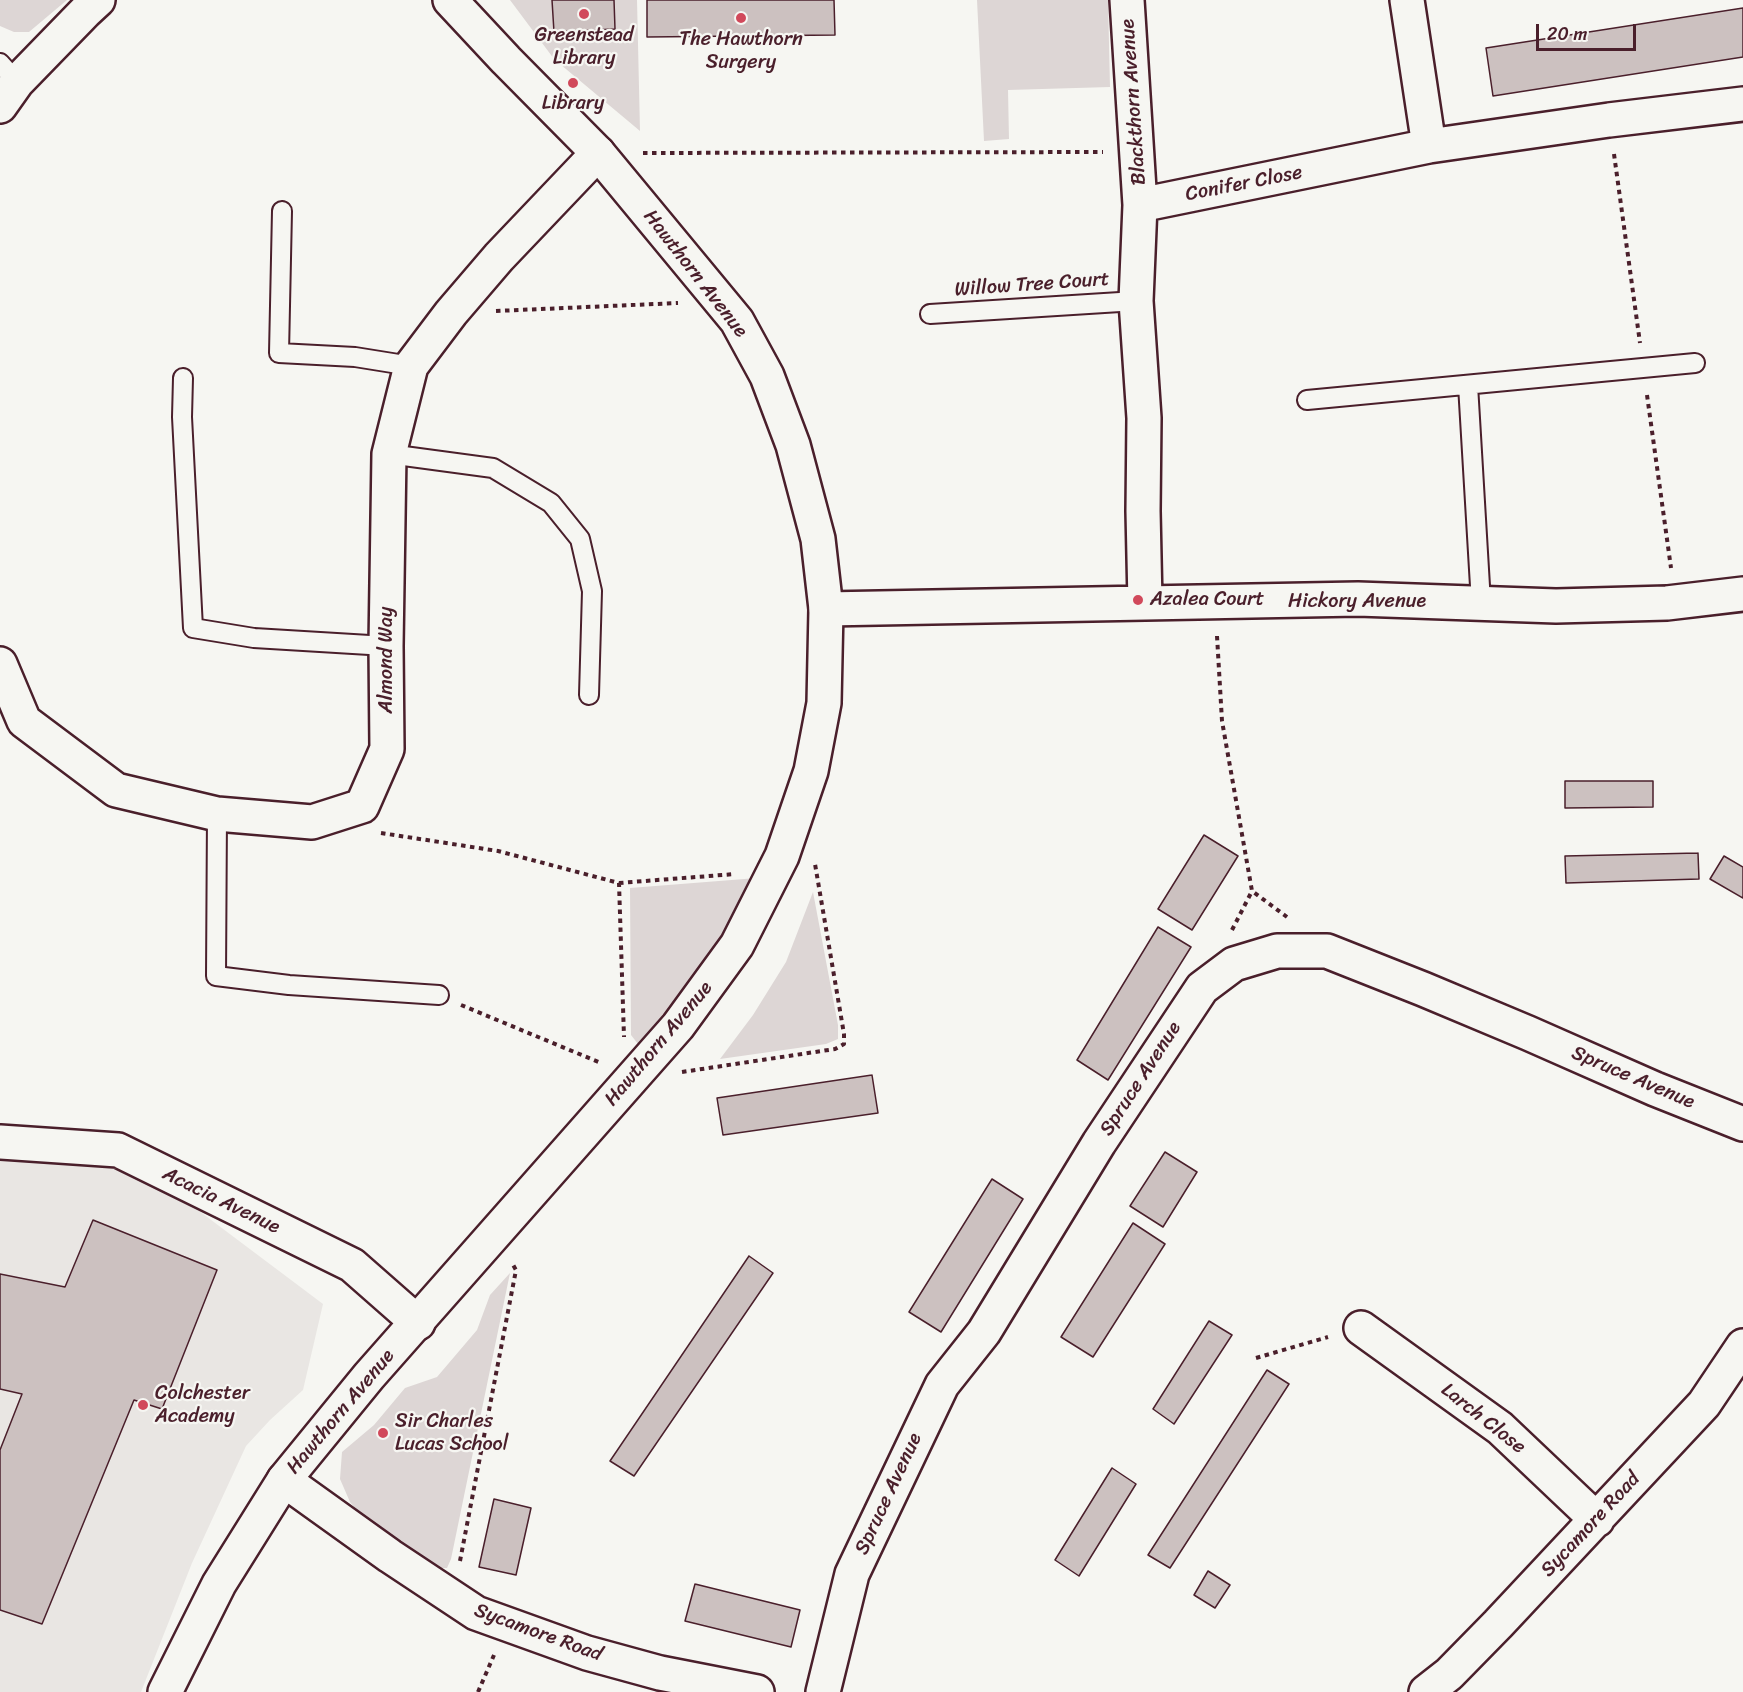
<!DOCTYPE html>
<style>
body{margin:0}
#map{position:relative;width:1743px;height:1692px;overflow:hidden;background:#f6f6f2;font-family:Sriracha,sans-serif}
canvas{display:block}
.scale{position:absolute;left:1536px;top:24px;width:100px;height:27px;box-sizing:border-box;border:3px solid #4a1f2b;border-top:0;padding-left:8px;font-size:18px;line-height:21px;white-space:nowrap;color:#4a1f2b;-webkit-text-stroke:4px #f6f6f2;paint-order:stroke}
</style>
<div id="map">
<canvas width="1743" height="1692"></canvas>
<div class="scale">20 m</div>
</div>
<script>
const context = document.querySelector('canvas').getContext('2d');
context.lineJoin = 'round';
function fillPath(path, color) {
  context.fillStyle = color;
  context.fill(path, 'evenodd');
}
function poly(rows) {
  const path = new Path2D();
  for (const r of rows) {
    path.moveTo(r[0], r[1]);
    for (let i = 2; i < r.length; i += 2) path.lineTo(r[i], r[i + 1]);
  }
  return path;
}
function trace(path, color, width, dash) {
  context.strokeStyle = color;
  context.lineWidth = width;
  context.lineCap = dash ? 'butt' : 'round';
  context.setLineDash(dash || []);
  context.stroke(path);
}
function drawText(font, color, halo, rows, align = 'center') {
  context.font = font + ' Sriracha,sans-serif';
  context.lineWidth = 4.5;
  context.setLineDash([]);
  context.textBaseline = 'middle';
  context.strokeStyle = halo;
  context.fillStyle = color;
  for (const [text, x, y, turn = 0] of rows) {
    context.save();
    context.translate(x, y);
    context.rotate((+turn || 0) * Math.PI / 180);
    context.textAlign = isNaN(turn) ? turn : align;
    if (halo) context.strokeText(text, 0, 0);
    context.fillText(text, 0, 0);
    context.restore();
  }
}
fillPath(poly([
 [0,1142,118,1150,323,1304,303,1390,270,1420,246,1446,192,1563,141,1692,0,1692]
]), '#e9e6e3');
fillPath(poly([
 [0,0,67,0,29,32,14,32,0,26],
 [510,0,637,0,640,131,554,59],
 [977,0,1108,0,1110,87,1008,90,1009,139,984,141],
 [757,878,691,991,638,1044,631,1035,630,888],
 [813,892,838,1025,838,1039,826,1044,720,1059,753,1015,786,962],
 [510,1273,451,1559,447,1568,436,1568,366,1521,350,1502,340,1479,342,1452,374,1425,405,1388,437,1377,477,1330,490,1295]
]), '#ddd6d5');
const building = poly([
 [552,0,614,0,615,29,554,32,552,0],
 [647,0,834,0,835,35,647,37,647,0],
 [1743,8,1743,57,1493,96,1486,48,1743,8],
 [1565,781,1653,781,1653,807,1565,808,1565,781],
 [1204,835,1238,856,1192,930,1158,909,1204,835],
 [1698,853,1699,879,1566,883,1565,856,1698,853],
 [1724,856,1743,867,1743,898,1710,879,1724,856],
 [1158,927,1191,947,1108,1080,1077,1060,1158,927],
 [872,1075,878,1113,723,1135,717,1098,872,1075],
 [1165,1152,1197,1172,1163,1227,1130,1206,1165,1152],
 [992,1179,1023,1199,941,1332,909,1312,992,1179],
 [93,1220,217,1270,162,1409,134,1400,42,1624,0,1610,0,1450,22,1394,0,1389,0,1274,65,1287,93,1220],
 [1133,1223,1165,1244,1093,1357,1061,1337,1133,1223],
 [749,1256,773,1273,634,1476,610,1461,749,1256],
 [1209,1321,1232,1335,1174,1424,1153,1409,1209,1321],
 [1267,1370,1289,1384,1170,1568,1148,1555,1267,1370],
 [1112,1468,1136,1484,1079,1576,1055,1560,1112,1468],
 [494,1499,531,1508,516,1575,479,1567,494,1499],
 [1208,1571,1230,1585,1215,1608,1194,1595,1208,1571],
 [695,1584,800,1610,791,1647,685,1621,695,1584]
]);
fillPath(building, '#ccc1c0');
trace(building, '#4a1f2b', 1.5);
const service = poly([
 [0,63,17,82],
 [282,211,279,353,355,357,411,366],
 [930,314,1136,301],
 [183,378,182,417,193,628,254,638,386,646],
 [1468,385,1481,603],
 [1307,400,1695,363],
 [389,454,493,468,551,503,580,539,592,591,589,695],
 [217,814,216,976,289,985,439,995]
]);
const minor = poly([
 [1127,0,1140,205],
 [1407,0,1429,146],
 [0,106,17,82,85,12,98,0],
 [1145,603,1143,511,1144,418,1136,301,1140,205,1429,146,1609,120,1743,104],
 [826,609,1358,599,1556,606,1667,603,1743,594],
 [0,664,24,721,116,790,217,814,312,822,362,806,387,749,386,646,389,454,411,366,451,313,499,257,598,153],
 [0,1142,118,1150,352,1265,418,1323],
 [1361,1328,1500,1428,1597,1520],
 [284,1480,390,1556,476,1613,587,1653,660,1673,757,1692],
 [823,1692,852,1574,942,1385,984,1332,1099,1143,1202,988,1234,964,1277,951,1327,951,1423,989,1528,1033,1655,1089,1743,1124],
 [1426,1692,1449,1674,1498,1624,1704,1404,1743,1346]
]);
const tertiary = poly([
 [165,1692,219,1584,284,1480,369,1376,678,1026,737,945,782,856,811,771,824,703,826,609,818,539,793,445,767,376,737,321,598,153,506,60,450,0]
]);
trace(service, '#4a1f2b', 22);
trace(minor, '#4a1f2b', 38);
trace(tertiary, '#4a1f2b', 38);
trace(poly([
 [643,153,1103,152],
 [1614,154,1640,343],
 [496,311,678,303],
 [1647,395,1671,568],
 [1217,636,1222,721,1252,891,1287,917],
 [381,833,498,851,619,883,624,1037],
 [619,883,735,874],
 [1232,930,1252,891],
 [461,1005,601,1063],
 [682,1072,835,1049,844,1044,844,1034,815,864],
 [1256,1358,1328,1337],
 [460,1561,516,1270,512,1263],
 [478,1692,494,1655]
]), '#4a1f2b', 4, [4.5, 4.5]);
trace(service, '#f6f6f2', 18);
trace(minor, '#f6f6f2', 33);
trace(tertiary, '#f6f6f2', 33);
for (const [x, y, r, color] of [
 [584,14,6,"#d1495b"],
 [741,18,6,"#d1495b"],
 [573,83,6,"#d1495b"],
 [1138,600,6,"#d1495b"],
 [143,1405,6,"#d1495b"],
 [383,1433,6,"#d1495b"]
]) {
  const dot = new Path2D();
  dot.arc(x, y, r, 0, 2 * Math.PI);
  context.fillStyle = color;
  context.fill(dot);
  trace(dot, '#f6f6f2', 2);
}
drawText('20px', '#4a1f2b', '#f6f6f2', [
 ["Greenstead",584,36],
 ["Library",584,59],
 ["The Hawthorn",741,40],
 ["Surgery",741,63],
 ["Library",573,104],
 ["Azalea Court",1150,600,"left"],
 ["Colchester",155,1394,"left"],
 ["Academy",155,1417,"left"],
 ["Sir Charles",395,1422,"left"],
 ["Lucas School",395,1445,"left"]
]);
drawText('20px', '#4a1f2b', '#f6f6f2', [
 ["Blackthorn Avenue",1134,102,-94],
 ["Conifer Close",1244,184,-11],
 ["Hawthorn Avenue",695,274,52],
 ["Willow Tree Court",1032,285,-4],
 ["Hickory Avenue",1357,602],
 ["Almond Way",387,660,-90],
 ["Hawthorn Avenue",659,1044,-50],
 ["Spruce Avenue",1633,1078,23],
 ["Spruce Avenue",1141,1079,-57],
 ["Acacia Avenue",221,1201,26],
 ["Hawthorn Avenue",341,1412,-50],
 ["Larch Close",1483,1419,38],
 ["Spruce Avenue",889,1494,-65],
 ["Sycamore Road",1591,1525,-47],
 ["Sycamore Road",538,1633,20]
]);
</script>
